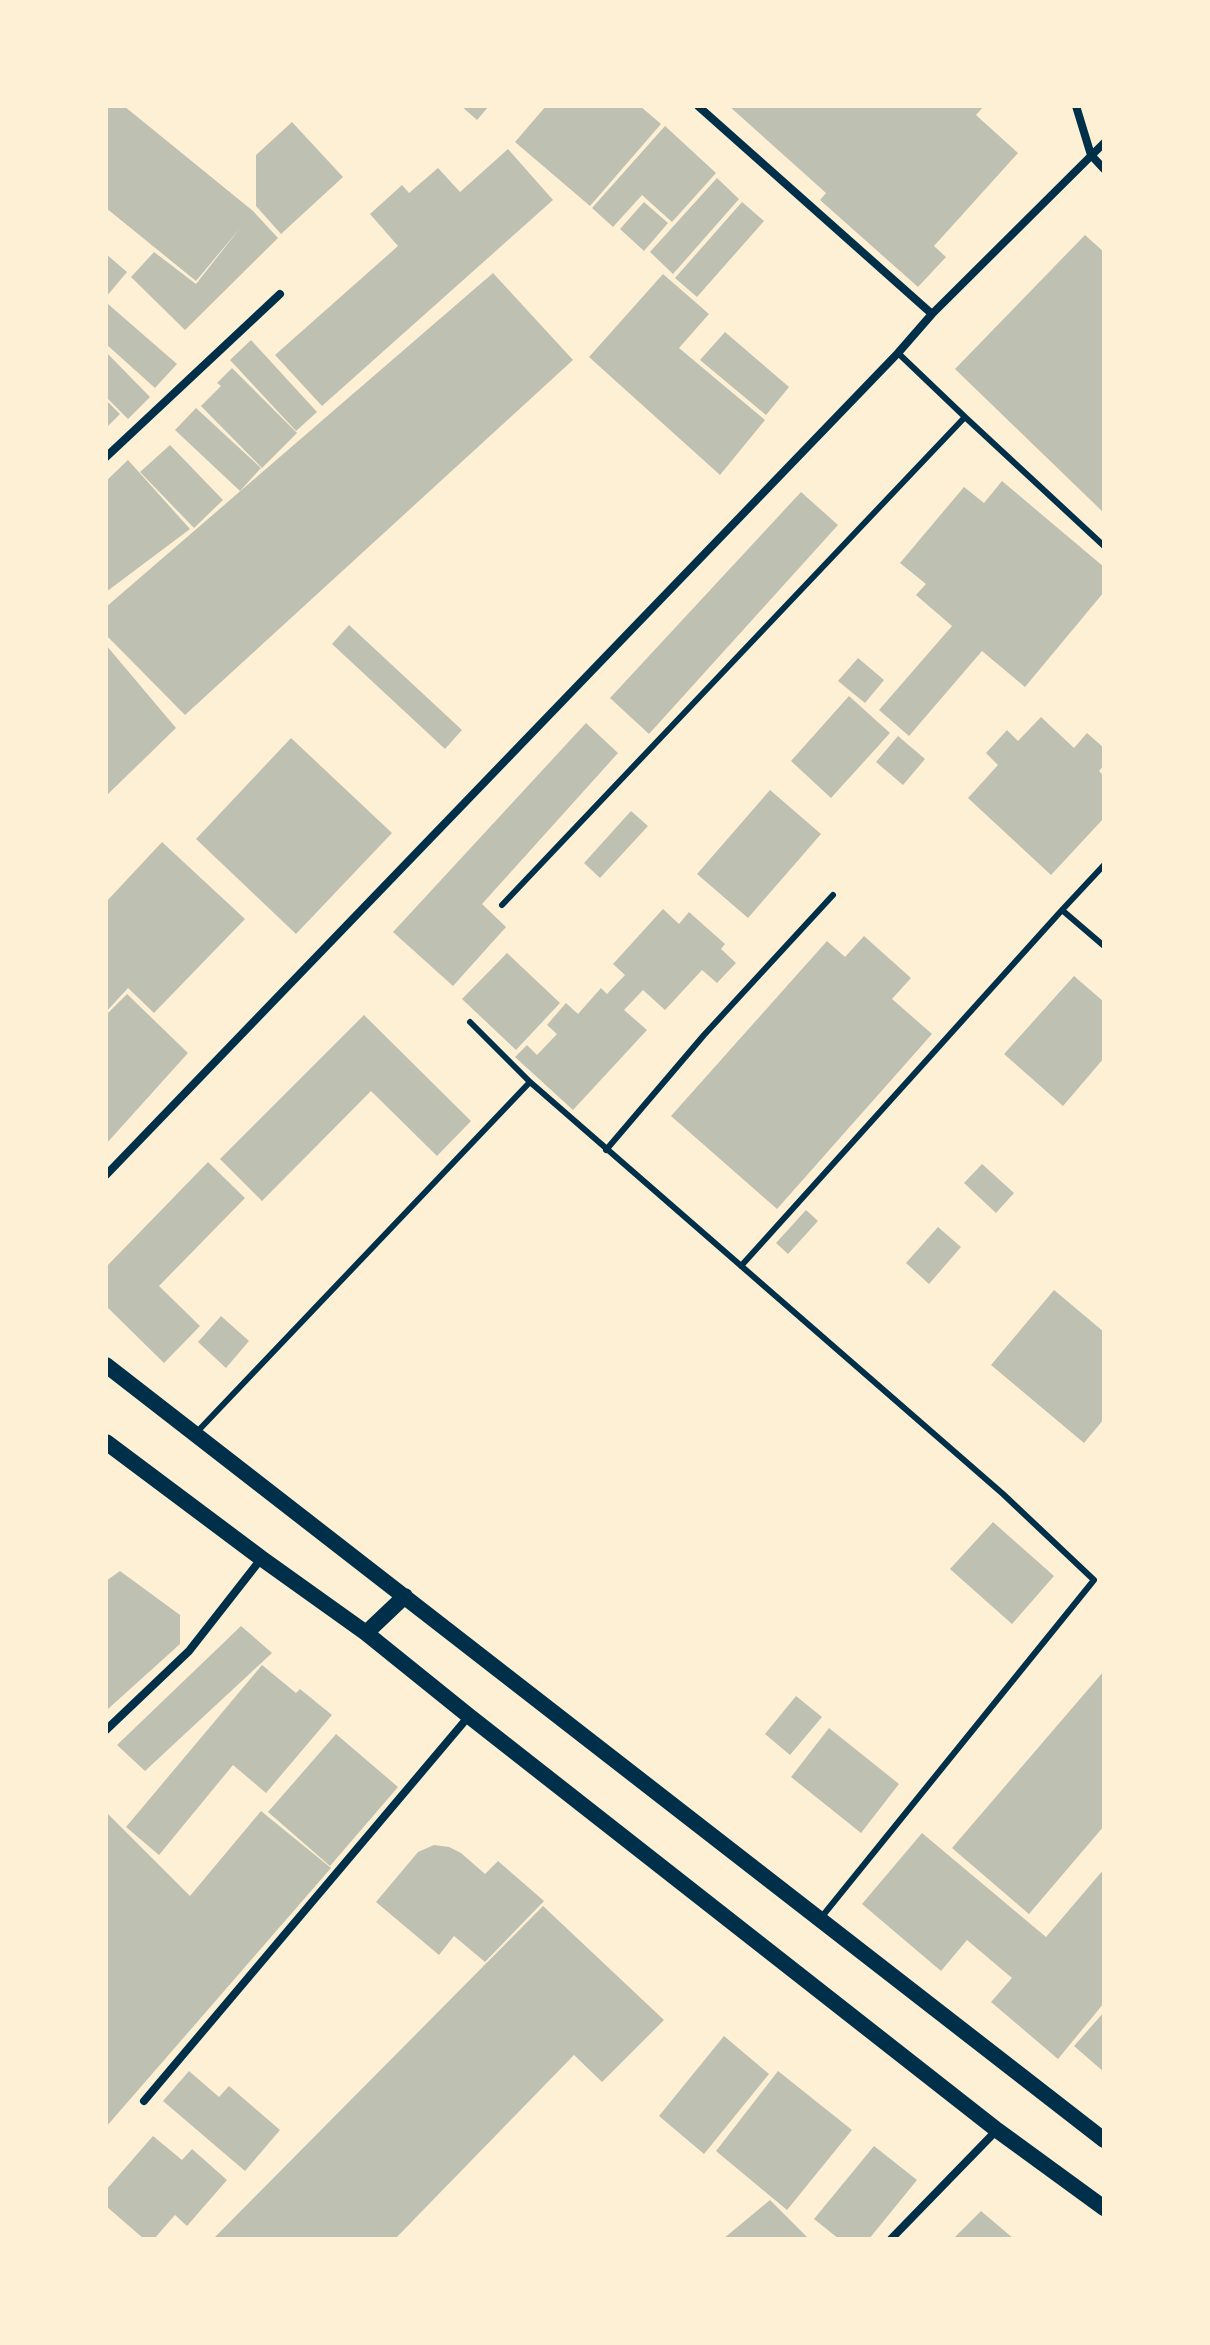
<!DOCTYPE html>
<style>
body{margin:0}
#map{position:relative;width:1210px;height:2345px;overflow:hidden;background:#fdf0d5;font-family:"Times New Roman",serif}
canvas{display:block}
.frame{position:absolute;inset:0;border:108px solid #fdf0d5;pointer-events:none}
</style>
<div id="map">
<canvas width="1210" height="2345"></canvas>
<div class="frame"></div>
</div>
<script>
const context = document.querySelector('canvas').getContext('2d');
context.lineJoin = 'round';
function fillPath(path, color) {
  context.fillStyle = color;
  context.fill(path, 'evenodd');
}
function poly(rows) {
  const path = new Path2D();
  for (const r of rows) {
    path.moveTo(r[0], r[1]);
    for (let i = 2; i < r.length; i += 2) path.lineTo(r[i], r[i + 1]);
  }
  return path;
}
function trace(path, color, width, dash) {
  context.strokeStyle = color;
  context.lineWidth = width;
  context.lineCap = dash ? 'butt' : 'round';
  context.setLineDash(dash || []);
  context.stroke(path);
}
fillPath(poly([
 [106,106,124,106,253,211,278,238,185,330,131,277,154,252,196,284,241,227,196,281,106,208],
 [461,106,489,106,477,120],
 [546,106,640,106,661,124,590,206,515,142],
 [729,106,984,106,976,115,1018,153,934,246,946,257,918,287,820,200,826,193],
 [292,122,343,177,281,234,256,206,256,155],
 [665,126,716,173,672,222,642,195,613,227,592,208],
 [508,149,553,200,322,406,275,355,398,246,370,214,402,185,409,193,438,168,460,192],
 [717,178,739,199,673,274,650,252],
 [644,202,668,223,644,251,620,229],
 [742,202,764,221,697,297,675,278],
 [1085,235,1104,252,1104,513,955,369],
 [106,254,127,272,106,297],
 [493,273,573,360,185,715,106,635,106,607],
 [663,274,709,314,679,348,765,420,720,475,589,357],
 [108,304,177,364,155,388,106,344,106,306],
 [725,332,789,387,766,415,700,360],
 [251,340,317,412,296,431,230,360],
 [106,352,150,397,128,419,106,397],
 [232,368,297,433,262,468,201,406,221,386,217,383],
 [106,400,120,414,106,428],
 [196,408,261,468,240,491,175,430],
 [170,445,223,500,194,528,140,472],
 [128,460,190,529,106,592,106,481],
 [1002,481,1104,567,1104,592,1025,687,982,651,909,736,879,710,952,626,916,595,926,584,900,563,964,487,984,503],
 [801,492,838,525,649,734,610,698],
 [349,625,462,730,445,749,332,644],
 [106,645,176,728,106,796],
 [858,658,884,680,865,703,838,681],
 [849,696,890,733,831,798,791,761],
 [1041,717,1074,748,1087,733,1104,748,1104,765,1099,771,1104,776,1104,818,1051,875,968,798,998,765,986,753,1007,730,1018,741],
 [586,723,618,753,482,904,506,927,453,986,393,932],
 [898,736,925,759,903,785,876,762],
 [291,738,392,833,296,934,196,839],
 [770,790,821,834,748,918,697,874],
 [631,811,648,826,600,878,584,863],
 [162,842,245,919,154,1013,128,988,106,1012,106,902],
 [663,909,679,924,689,912,725,944,721,949,736,963,717,983,702,970,665,1010,643,990,624,1010,647,1030,573,1110,515,1057,527,1045,537,1055,557,1034,547,1025,566,1003,578,1014,601,988,607,994,625,975,613,964],
 [864,936,911,978,892,999,932,1034,777,1209,671,1116,827,941,845,957],
 [507,953,560,1003,516,1050,462,999],
 [1074,976,1104,1002,1104,1058,1063,1106,1004,1054],
 [127,994,188,1053,106,1144,106,1015],
 [364,1015,471,1121,437,1156,371,1091,262,1201,220,1159],
 [208,1162,245,1198,159,1286,200,1326,164,1363,106,1306,106,1267],
 [982,1164,1014,1193,996,1213,964,1183],
 [806,1210,818,1221,788,1254,776,1243],
 [938,1227,961,1247,929,1284,906,1263],
 [1054,1290,1104,1332,1104,1419,1084,1443,991,1365],
 [221,1316,249,1341,226,1368,198,1342],
 [993,1522,1054,1576,1012,1624,950,1569],
 [120,1571,180,1615,180,1644,108,1709,106,1581],
 [241,1626,272,1653,145,1771,117,1745],
 [262,1665,296,1693,300,1689,332,1715,266,1793,233,1765,159,1855,126,1827],
 [1104,1671,1104,1826,1029,1914,952,1848],
 [796,1696,822,1717,790,1755,765,1734],
 [829,1728,899,1784,861,1833,791,1777],
 [336,1734,398,1787,330,1866,268,1812],
 [261,1811,331,1868,106,2127,106,1812,190,1896],
 [922,1833,1046,1937,1104,1869,1104,2003,1058,2059,991,2002,1012,1978,967,1940,941,1971,862,1904],
 [434,1845,449,1847,461,1853,485,1874,498,1861,544,1901,485,1962,454,1936,439,1955,376,1902,418,1852],
 [543,1906,664,2020,602,2082,574,2055,395,2239,213,2239],
 [1104,2012,1104,2072,1074,2046],
 [724,2036,769,2074,704,2154,659,2116],
 [189,2071,219,2097,229,2086,280,2130,245,2171,163,2101],
 [778,2071,852,2130,787,2210,716,2151],
 [153,2136,182,2160,192,2149,227,2180,187,2226,175,2215,154,2239,144,2239,106,2206,106,2190],
 [874,2146,917,2180,869,2239,839,2239,814,2219],
 [770,2200,809,2239,723,2239],
 [981,2211,1014,2239,953,2239]
]), '#bec0b2');
trace(poly([
 [898,353,965,417],
 [1104,865,1062,910,1104,946],
 [502,905,965,417,1104,546],
 [470,1022,530,1082,1003,1494,1094,1580,820,1919],
 [606,1150,704,1035,833,895],
 [741,1266,1062,910],
 [196,1433,530,1082]
]), '#003049', 6);
trace(poly([
 [698,106,932,314],
 [1076,106,1091,155,1104,169],
 [106,457,280,294],
 [106,1175,898,353,932,314,1104,143],
 [106,1730,189,1651,261,1559],
 [144,2101,469,1716],
 [891,2239,996,2131]
]), '#003049', 8);
trace(poly([
 [106,1365,1104,2140],
 [106,1442,261,1558,366,1633,469,1716,997,2130,1104,2208],
 [366,1633,405,1596]
]), '#003049', 16);
</script>
